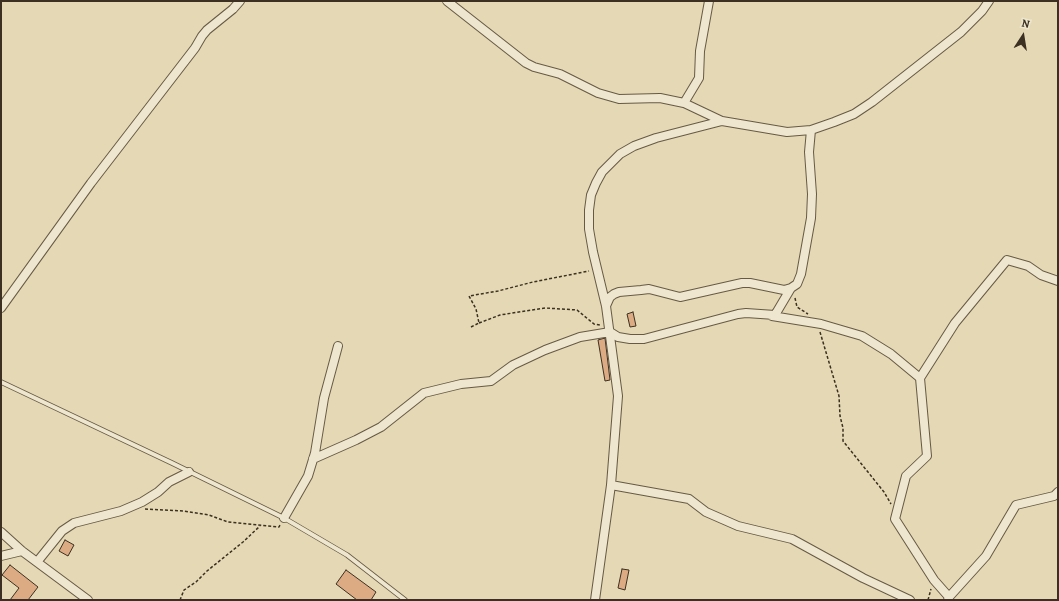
<!DOCTYPE html>
<style>
body{margin:0}
#map{position:relative;width:1059px;height:601px;overflow:hidden;background:#e5d8b4;font-family:Alegreya,serif}
canvas{display:block}
.frame{position:absolute;inset:0;border:2px solid #3b3022;pointer-events:none}
.north{position:absolute;left:1003px;top:16px;width:40px;height:40px;-webkit-text-stroke:3px #eee6ce;paint-order:stroke;rotate:12deg;font-size:11px;font-weight:700;line-height:16px;text-align:center;color:#3b3022}
.north::after{content:'';display:block;margin:auto;width:14px;height:18px;background:#3b3022;clip-path:polygon(50% 0,100% 100%,50% 72%,0 100%)}
</style>
<div id="map">
<canvas width="1059" height="601"></canvas>
<div class="frame"></div>
<div class="north">N</div>
</div>
<script>
const context = document.querySelector('canvas').getContext('2d');
context.lineJoin = 'round';
function fillPath(path, color) {
  context.fillStyle = color;
  context.fill(path, 'evenodd');
}
function poly(rows) {
  const path = new Path2D();
  for (const r of rows) {
    path.moveTo(r[0], r[1]);
    for (let i = 2; i < r.length; i += 2) path.lineTo(r[i], r[i + 1]);
  }
  return path;
}
function trace(path, color, width, dash) {
  context.strokeStyle = color;
  context.lineWidth = width;
  context.lineCap = dash ? 'butt' : 'round';
  context.setLineDash(dash || []);
  context.stroke(path);
}
const building = poly([
 [633,312,636,326,630,327,627,314,633,312],
 [605,338,610,380,605,381,598,340,605,338],
 [65,540,74,545,68,556,59,551,65,540],
 [10,565,38,587,28,600,10,600,19,588,2,575,10,565],
 [622,569,629,570,625,590,618,588,622,569],
 [346,570,376,592,371,600,357,600,336,584,346,570]
]);
fillPath(building, '#dcaa83');
trace(building, '#3b3022', 1);
const lane = poly([
 [1,382,172,463,284,518,347,555,405,600]
]);
const street = poly([
 [447,1,526,63,534,67,560,74,598,93,619,99,660,98,684,103,722,121,787,132,811,130,834,122,854,114,872,102,961,32,982,11,989,1],
 [684,103,699,78,700,51,709,1],
 [606,306,610,297,614,294,619,292,641,290,649,289,680,297,742,283,750,283,784,290,791,288],
 [1,308,91,183,195,48,202,36,207,30,233,9,240,1],
 [772,316,821,324,862,336,891,354,920,378],
 [313,459,356,440,381,427,424,393,461,384,491,381,513,365,545,350,580,337,610,332,618,337,630,339,644,339,738,314,746,313,775,315,791,288,797,284,801,274,811,218,812,194,809,152,811,130],
 [611,485,689,499,706,512,738,526,792,539,863,578,910,600],
 [284,518,308,476,315,453,324,398,338,346],
 [1,532,22,551,88,600],
 [1,556,22,551],
 [37,562,62,531,74,523,121,511,142,502,158,492,169,482,189,472],
 [949,597,934,580,895,519,906,476,927,456,920,378,955,323,1007,260,1028,266,1041,275,1058,281],
 [595,600,611,485,618,396,606,306,593,252,589,229,589,210,591,195,596,183,602,172,620,154,634,146,656,138,722,121],
 [948,600,949,597,986,556,1016,505,1054,496,1058,492]
]);
trace(lane, '#665a46', 5.5);
trace(street, '#665a46', 10);
trace(poly([
 [795,298,797,307,808,314],
 [479,323,500,315,545,308,577,310,594,324,600,325],
 [471,327,479,323,476,309,469,296,498,291,533,282,589,271],
 [820,332,839,396,840,416,843,428,843,441,884,492,891,504],
 [145,509,183,511,209,515,228,522,279,527,280,525],
 [180,600,184,590,196,582,207,571,243,542,260,526],
 [928,600,931,589]
]), '#3b3022', 1.5, [3, 2]);
trace(lane, '#eee6ce', 4);
trace(street, '#eee6ce', 8);
</script>
